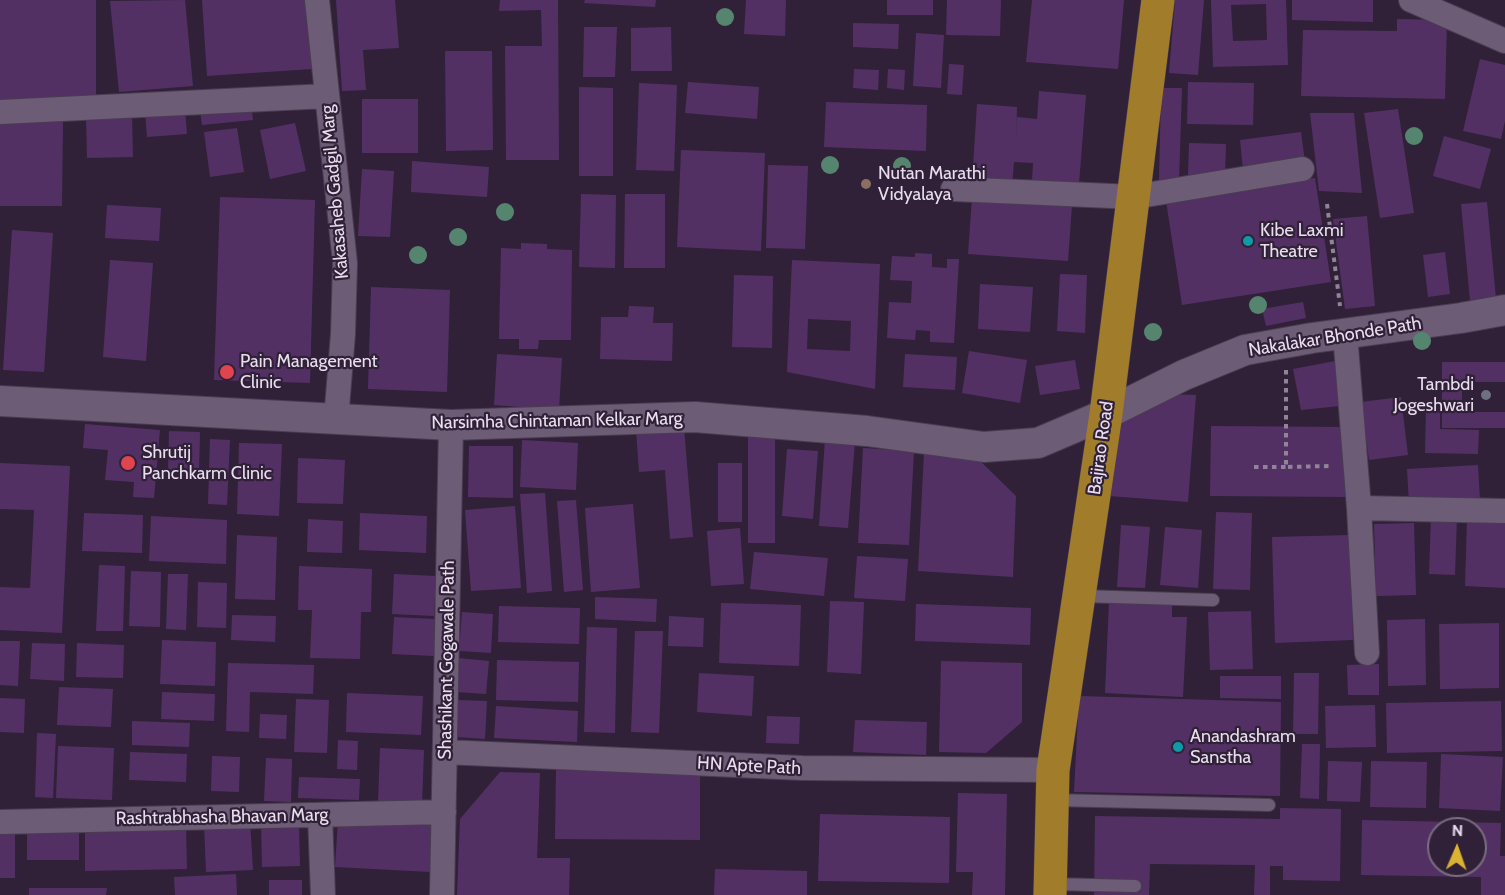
<!DOCTYPE html>
<style>
body{margin:0}
#map{position:relative;width:1505px;height:895px;overflow:hidden;background:#302138;font-family:Cabin,sans-serif}
canvas{display:block}
.north{position:absolute;left:1427px;top:817px;width:60px;height:60px;box-sizing:border-box;background:#302138;border:2px solid #7a6d80;border-radius:50%;rotate:2deg;font-size:16px;font-weight:700;line-height:24px;text-align:center;color:#e8deed}
.north::after{content:'';display:block;margin:auto;width:21px;height:27px;background:#dab333;clip-path:polygon(50% 0,100% 100%,50% 72%,0 100%)}
</style>
<div id="map">
<canvas width="1505" height="895"></canvas>
<div class="north">N</div>
</div>
<script>
const context = document.querySelector('canvas').getContext('2d');
context.lineJoin = 'round';
function fillPath(path, color) {
  context.fillStyle = color;
  context.fill(path, 'evenodd');
}
function poly(rows) {
  const path = new Path2D();
  for (const r of rows) {
    path.moveTo(r[0], r[1]);
    for (let i = 2; i < r.length; i += 2) path.lineTo(r[i], r[i + 1]);
  }
  return path;
}
function trace(path, color, width, dash) {
  context.strokeStyle = color;
  context.lineWidth = width;
  context.lineCap = dash ? 'butt' : 'round';
  context.setLineDash(dash || []);
  context.stroke(path);
}
function drawText(font, color, halo, rows, align = 'center') {
  context.font = font + ' Cabin,sans-serif';
  context.lineWidth = 4.5;
  context.setLineDash([]);
  context.textBaseline = 'middle';
  context.strokeStyle = halo;
  context.fillStyle = color;
  for (const [text, x, y, turn = 0] of rows) {
    context.save();
    context.translate(x, y);
    context.rotate((+turn || 0) * Math.PI / 180);
    context.textAlign = isNaN(turn) ? turn : align;
    if (halo) context.strokeText(text, 0, 0);
    context.fillText(text, 0, 0);
    context.restore();
  }
}
fillPath(poly([
 [0,0,96,0,96,101,0,100],
 [185,0,193,86,119,92,110,1],
 [202,0,307,0,312,69,207,76],
 [336,0,395,0,399,48,363,50,366,90,342,91],
 [500,0,558,0,559,160,506,160,505,46,542,46,541,10,499,11],
 [585,0,656,0,655,7,584,3],
 [746,0,786,0,785,36,744,34],
 [887,0,933,0,933,15,887,15],
 [947,0,1001,0,1000,36,946,35],
 [1032,0,1124,0,1118,69,1026,62],
 [1175,0,1204,0,1198,75,1169,73],
 [1211,0,1286,0,1288,65,1213,67],
 [1266,4,1267,40,1233,41,1231,5],
 [1292,0,1373,0,1373,22,1292,20],
 [1397,19,1447,20,1445,99,1301,96,1303,30,1397,31],
 [853,23,899,24,898,49,853,47],
 [584,27,617,27,615,77,583,77],
 [671,27,672,71,631,71,631,28],
 [916,33,944,35,941,88,913,86],
 [445,51,492,51,493,150,446,151],
 [1480,59,1505,65,1505,121,1501,139,1463,131],
 [949,64,964,65,962,95,947,94],
 [854,69,879,70,878,90,853,88],
 [888,69,905,70,904,90,887,88],
 [688,82,759,87,757,119,685,113],
 [1188,82,1254,83,1253,125,1187,124],
 [639,83,677,85,674,171,636,170],
 [579,87,613,88,613,176,579,176],
 [1161,88,1182,88,1179,182,1159,182],
 [1039,91,1086,95,1079,184,1032,181,1033,163,1014,162,1012,185,972,182,977,104,1017,107,1016,143,1017,117,1037,119],
 [362,99,418,99,418,153,362,153],
 [826,102,927,105,926,151,824,147],
 [251,103,253,120,202,125,200,109],
 [1398,109,1414,213,1380,218,1364,113],
 [185,110,187,134,147,137,145,113],
 [1310,113,1354,113,1362,193,1319,191],
 [132,116,133,157,87,158,86,117],
 [0,122,63,122,62,206,0,206],
 [295,123,306,171,270,179,260,130],
 [237,128,244,172,210,177,204,132],
 [1301,132,1305,162,1243,169,1240,140],
 [1444,136,1491,149,1480,189,1433,176],
 [1189,143,1226,144,1225,176,1188,175],
 [681,150,765,153,761,251,677,247],
 [412,161,489,167,487,197,411,192],
 [768,165,808,166,805,249,766,248],
 [362,169,394,171,390,237,358,236],
 [1315,178,1331,282,1182,305,1166,201],
 [581,194,616,195,615,268,579,267],
 [625,194,665,194,665,268,624,268],
 [220,197,315,200,310,383,214,380],
 [972,198,1072,205,1068,261,968,254],
 [1487,202,1496,299,1470,301,1461,204],
 [107,205,161,208,159,241,105,238],
 [1367,216,1375,306,1345,309,1333,219],
 [12,230,53,233,44,372,3,370],
 [521,243,547,244,547,249,572,250,571,340,539,340,538,349,519,349,519,339,499,339,501,248,521,249],
 [1445,252,1450,294,1428,297,1423,255],
 [915,253,932,254,932,267,947,268,947,259,959,259,954,343,930,342,930,331,916,330,915,340,887,338,889,302,911,303,912,281,890,280,892,256,915,257],
 [110,260,153,263,146,361,103,357],
 [792,260,880,264,875,389,787,372],
 [808,319,851,321,850,351,807,349],
 [1060,274,1087,275,1085,333,1057,331],
 [734,275,773,276,772,348,732,347],
 [980,284,1033,287,1030,332,978,329],
 [371,287,450,290,447,392,368,389],
 [1303,302,1306,318,1266,326,1262,309],
 [629,306,654,307,653,323,673,323,672,361,600,359,601,317,628,317],
 [969,351,1027,360,1020,403,962,393],
 [497,354,562,358,559,410,494,405],
 [905,354,957,357,955,390,903,387],
 [1075,360,1080,389,1040,395,1035,366],
 [1335,361,1340,406,1301,410,1293,369],
 [1442,362,1505,362,1505,382,1462,382,1462,412,1505,412,1505,428,1442,428],
 [1167,394,1196,395,1188,502,1109,496,1116,424],
 [1401,397,1408,455,1369,460,1361,402],
 [1426,407,1440,408,1440,429,1479,430,1478,454,1425,453],
 [85,424,160,430,154,498,133,497,134,482,105,480,108,450,83,448],
 [1211,426,1348,427,1348,497,1210,496],
 [684,427,693,537,670,539,665,470,639,472,636,430],
 [169,431,200,432,199,473,168,472],
 [748,433,775,433,775,543,748,543],
 [210,439,230,440,227,505,208,504],
 [825,439,855,442,848,528,819,526],
 [522,440,578,443,576,490,520,487],
 [239,443,282,444,279,516,237,514],
 [469,446,513,446,513,498,468,497],
 [863,448,914,451,909,545,858,543],
 [787,449,818,451,813,519,782,516],
 [924,452,975,456,1016,496,1013,577,918,571],
 [298,458,345,460,343,504,297,503],
 [0,463,70,466,62,633,0,630,0,587,30,588,34,510,0,509],
 [718,463,742,463,742,522,718,522],
 [1478,465,1480,500,1409,504,1407,469],
 [545,493,552,591,527,593,520,494],
 [576,500,583,590,564,592,557,501],
 [633,504,640,588,591,592,585,508],
 [515,506,521,588,471,591,465,510],
 [1216,512,1252,513,1250,590,1213,589],
 [84,513,143,515,142,553,82,551],
 [360,513,427,516,426,553,359,550],
 [151,516,227,520,226,564,149,561],
 [1431,516,1457,517,1455,575,1429,574],
 [308,519,343,521,342,553,307,552],
 [1467,520,1505,521,1505,588,1465,586],
 [1414,523,1416,595,1376,596,1374,524],
 [1121,525,1150,527,1145,588,1117,587],
 [1165,527,1202,530,1198,588,1160,585],
 [740,528,744,584,711,586,707,531],
 [237,535,277,537,275,600,235,599],
 [1350,535,1353,640,1275,643,1272,537],
 [754,552,828,558,824,596,750,589],
 [857,556,908,559,905,601,854,598],
 [99,565,125,566,123,631,96,631],
 [299,566,372,569,371,612,361,612,360,659,310,658,312,610,298,610],
 [131,571,161,572,160,627,129,626],
 [168,574,188,574,186,630,166,629],
 [394,574,436,576,434,616,392,614],
 [198,582,227,583,226,628,197,627],
 [595,597,657,599,656,622,595,619],
 [830,601,864,602,861,674,827,672],
 [1109,601,1172,603,1172,617,1187,617,1183,697,1105,693],
 [721,603,801,605,799,666,719,663],
 [916,604,1031,608,1030,645,915,641],
 [499,606,580,608,579,644,498,642],
 [1251,611,1253,669,1210,670,1208,612],
 [462,612,493,614,491,653,459,651],
 [232,615,276,616,275,642,231,640],
 [669,616,704,618,703,647,668,646],
 [394,617,435,619,434,656,392,654],
 [1425,619,1426,685,1388,686,1387,620],
 [1499,623,1499,688,1440,689,1439,624],
 [587,627,617,628,615,733,584,732],
 [635,631,663,631,659,733,631,732],
 [162,640,216,642,215,686,160,684],
 [0,641,20,641,18,686,0,685],
 [32,643,65,644,64,681,30,679],
 [77,643,124,645,123,678,76,677],
 [458,658,489,661,486,694,456,692],
 [497,660,579,662,578,702,496,700],
 [941,661,1022,663,1022,722,986,753,939,752],
 [228,663,314,665,313,694,250,692,249,732,226,731],
 [1379,664,1379,695,1348,695,1347,665],
 [699,673,754,676,752,716,697,712],
 [1294,673,1319,673,1318,734,1293,734],
 [1220,676,1281,676,1281,699,1220,698],
 [59,687,113,689,111,727,57,725],
 [162,692,215,694,214,721,161,719],
 [347,693,423,696,421,735,346,732],
 [1079,696,1281,702,1280,796,1074,792],
 [0,698,25,699,24,733,0,732],
 [296,699,329,700,327,753,294,752],
 [458,700,487,701,485,739,456,737],
 [1501,701,1502,751,1387,753,1386,703],
 [1375,705,1376,747,1326,748,1325,706],
 [496,706,578,711,577,742,494,738],
 [260,714,287,715,286,739,259,738],
 [767,716,800,717,799,744,766,743],
 [855,720,927,722,926,755,853,752],
 [132,721,190,723,189,747,132,745],
 [37,733,56,734,53,798,35,797],
 [338,740,358,741,357,770,337,769],
 [1302,744,1320,744,1319,799,1300,798],
 [58,746,114,748,112,800,56,798],
 [380,748,424,750,422,805,378,803],
 [130,752,187,754,186,782,129,780],
 [1441,754,1503,757,1500,811,1439,808],
 [212,756,240,757,239,792,211,791],
 [266,758,292,759,291,802,264,801],
 [1328,761,1362,762,1360,802,1327,801],
 [1371,761,1427,762,1426,808,1370,807],
 [556,770,700,771,700,840,555,839],
 [500,772,540,773,537,858,570,858,569,895,457,895,460,819],
 [299,777,360,779,359,800,298,798],
 [958,793,1007,794,1005,895,972,895,973,872,956,872],
 [1280,808,1341,809,1340,881,1283,880,1283,866,1270,866,1270,895,1254,895,1255,865,1150,864,1149,895,1094,895,1095,816,1280,819],
 [820,814,950,817,949,883,818,881],
 [338,820,434,825,431,872,335,867],
 [1362,820,1501,823,1500,856,1505,856,1505,895,1481,895,1481,877,1361,875],
 [1439,829,1475,829,1475,865,1439,865],
 [250,821,253,870,206,872,204,824],
 [299,823,300,866,262,867,261,824],
 [186,827,187,869,85,871,85,828],
 [0,830,15,830,15,878,0,878],
 [27,831,79,831,79,860,27,860],
 [715,869,807,871,807,895,714,895],
 [236,874,237,895,175,895,174,877],
 [269,880,302,880,302,895,269,895],
 [29,888,107,888,106,895,29,895]
]), '#533064');
const service = poly([
 [1080,596,1213,600],
 [1053,800,1269,805],
 [1052,884,1135,886]
]);
const minor = poly([
 [317,0,345,263,343,334,336,420],
 [1411,0,1505,41],
 [0,112,327,96],
 [953,189,1134,197,1302,169],
 [1345,334,1359,508,1367,653],
 [1359,508,1505,511],
 [445,752,802,768,1053,770],
 [320,815,323,895],
 [0,822,444,812],
 [442,895,451,425]
]);
const tertiary = poly([
 [0,401,451,425,695,417,867,431,984,447,1038,443,1106,414,1184,375,1245,350,1312,338,1461,318,1505,310]
]);
const trunk = poly([
 [1050,895,1053,770,1106,414,1158,0]
]);
trace(service, '#4a3d50', 14);
trace(minor, '#4a3d50', 26);
trace(tertiary, '#4a3d50', 32);
trace(trunk, '#4a3d50', 34);
trace(poly([
 [1327,204,1340,306],
 [1286,370,1286,467,1331,466],
 [1254,467,1286,467]
]), '#908497', 4, [4.5, 4.5]);
trace(service, '#6d5c76', 12);
trace(minor, '#6d5c76', 24);
trace(tertiary, '#6d5c76', 30);
trace(trunk, '#a17d2b', 33);
context.fillStyle = '#56856f';
for (const [x, y] of [
 [725,17],
 [1414,136],
 [830,165],
 [902,166],
 [505,212],
 [458,237],
 [418,255],
 [1258,305],
 [1153,332],
 [1422,341]
]) {
  context.beginPath();
  context.arc(x, y, 9, 0, 2 * Math.PI);
  context.fill();
}
for (const [x, y, r, color] of [
 [866,184,6,"#8d6e63"],
 [1248,241,6,"#0f9aa8"],
 [227,372,8,"#e0444e"],
 [1486,395,6,"#6b7280"],
 [128,463,8,"#e0444e"],
 [1178,747,6,"#0f9aa8"]
]) {
  const dot = new Path2D();
  dot.arc(x, y, r, 0, 2 * Math.PI);
  context.fillStyle = color;
  context.fill(dot);
  trace(dot, '#302138', 2);
}
drawText('18px', '#e8deed', '#302138', [
 ["Nutan Marathi",878,174],
 ["Vidyalaya",878,195],
 ["Kibe Laxmi",1260,231],
 ["Theatre",1260,252],
 ["Pain Management",240,362],
 ["Clinic",240,383],
 ["Tambdi",1474,385,"right"],
 ["Jogeshwari",1474,406,"right"],
 ["Shrutij",142,453],
 ["Panchkarm Clinic",142,474],
 ["Anandashram",1190,737],
 ["Sanstha",1190,758]
], 'left');
drawText('18px', '#e8deed', '#302138', [
 ["Kakasaheb Gadgil Marg",335,192,-95],
 ["Nakalakar Bhonde Path",1335,337,-9],
 ["Narsimha Chintaman Kelkar Marg",557,421,-1],
 ["Bajirao Road",1101,448,-82],
 ["Shashikant Gogawale Path",447,660,-89],
 ["HN Apte Path",749,766,3],
 ["Rashtrabhasha Bhavan Marg",222,817,-1]
]);
</script>
